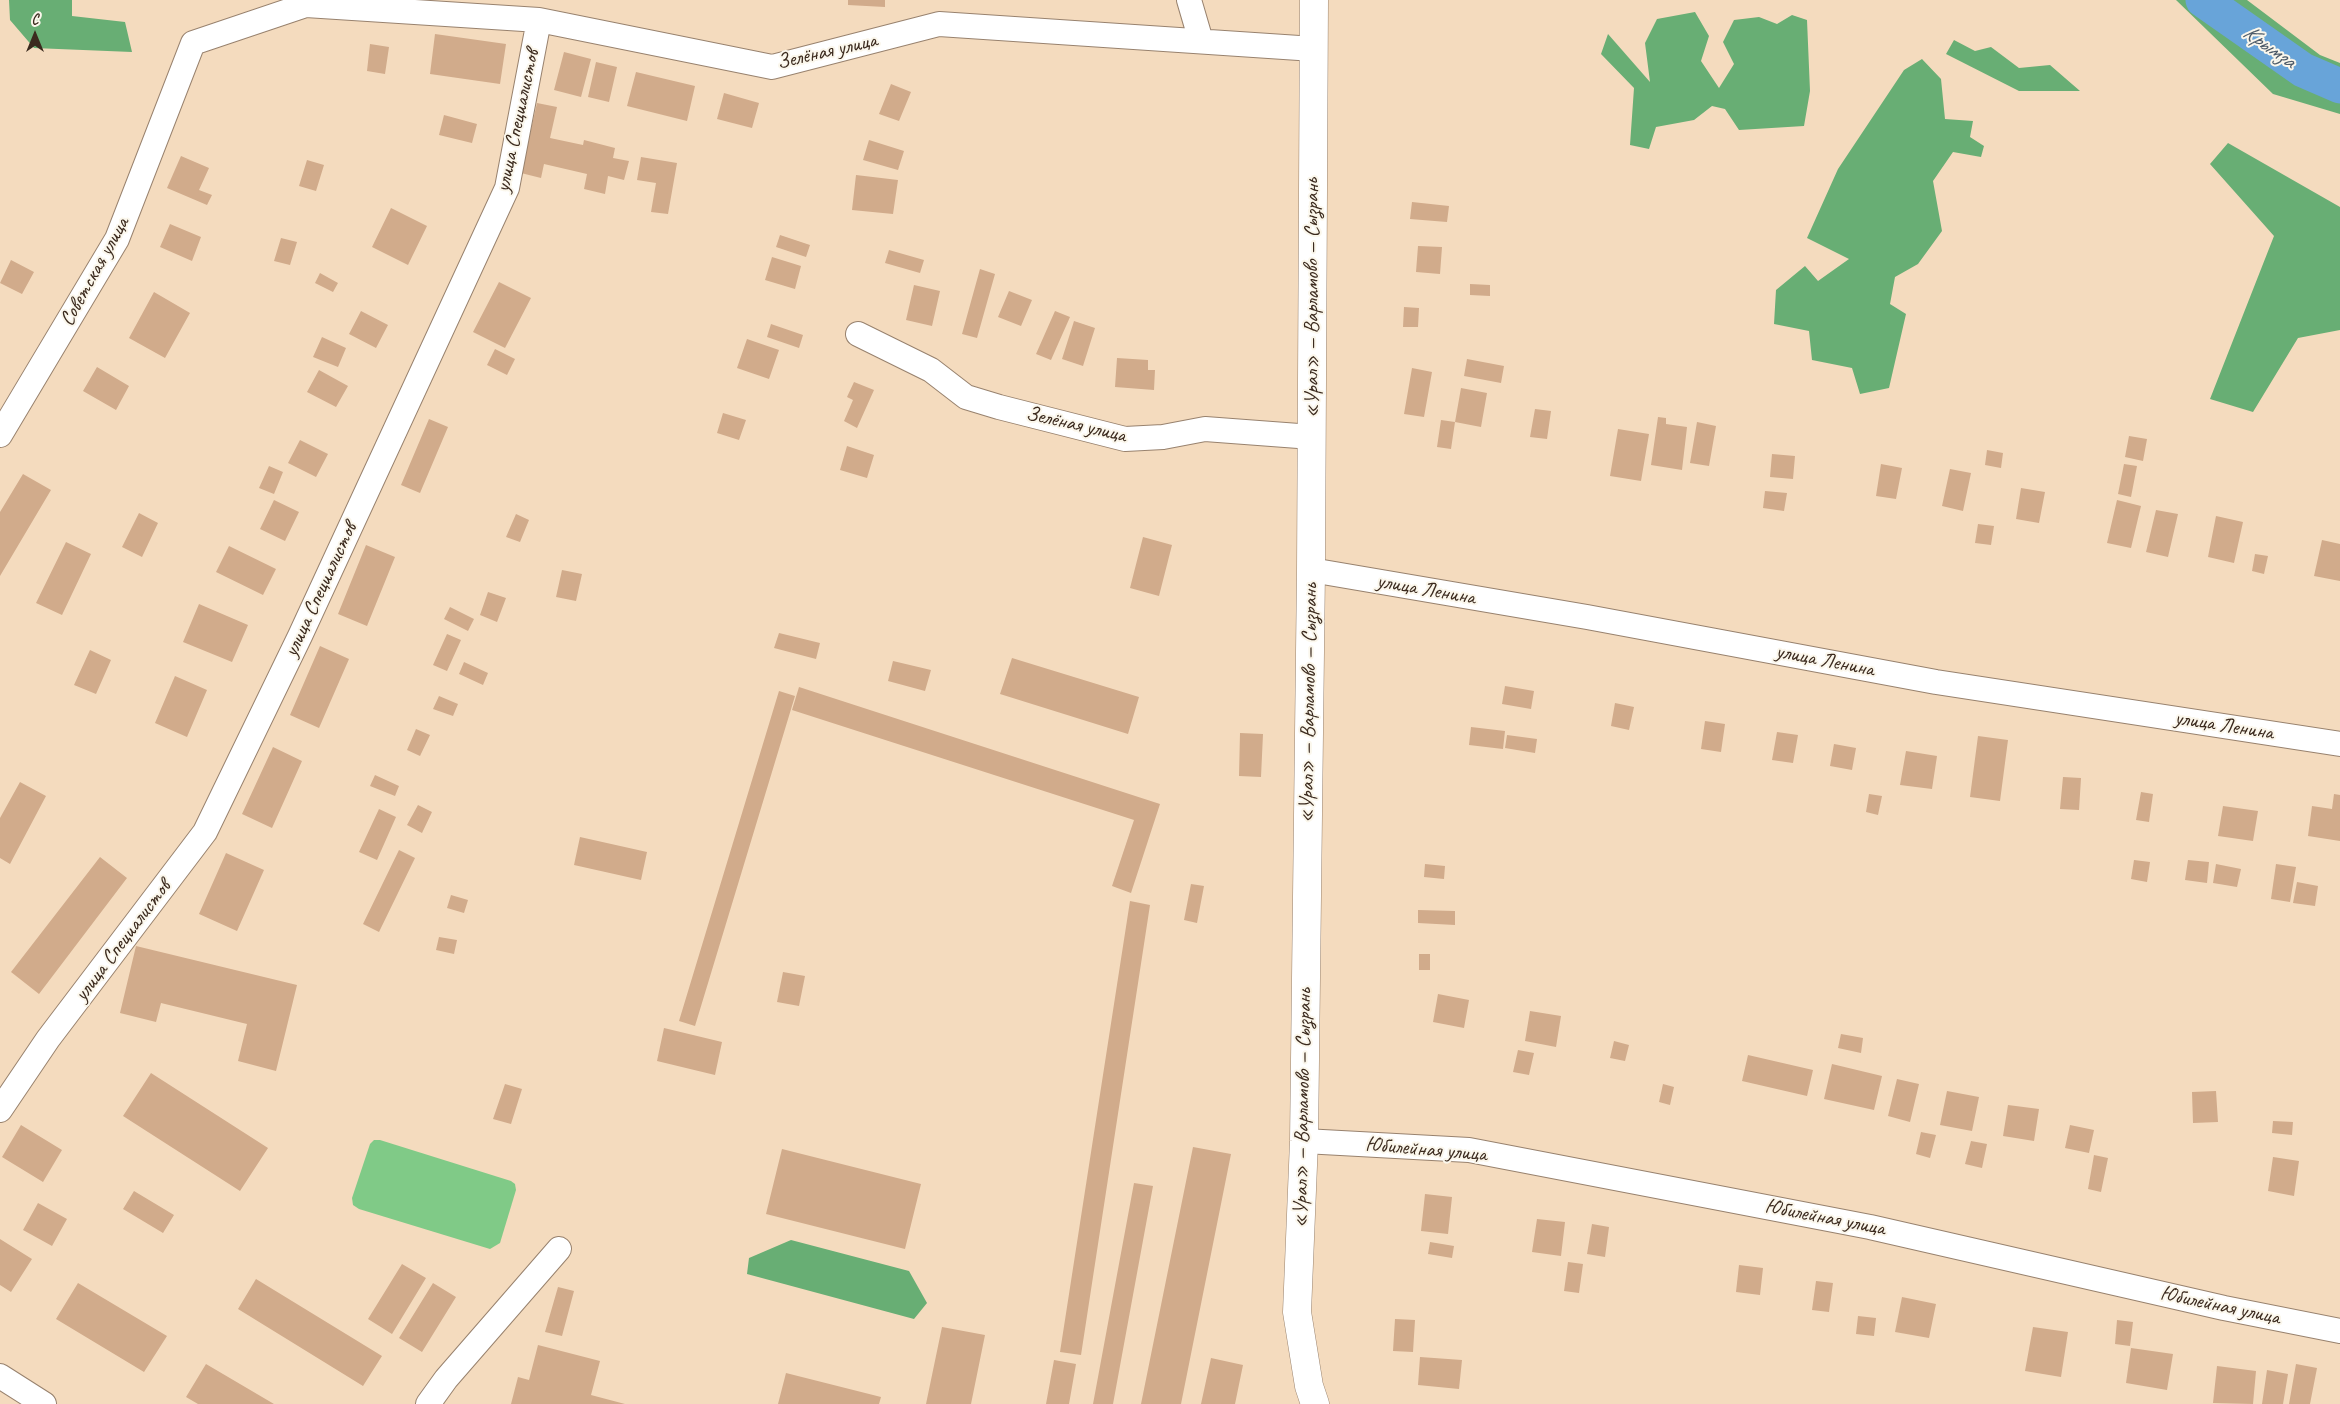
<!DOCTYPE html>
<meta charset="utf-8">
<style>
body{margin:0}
#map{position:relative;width:2340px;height:1404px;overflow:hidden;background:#f4dbbe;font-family:Caveat,sans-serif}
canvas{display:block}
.north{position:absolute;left:10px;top:10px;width:50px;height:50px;-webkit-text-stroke:4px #fbf7ec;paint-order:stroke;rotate:0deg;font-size:14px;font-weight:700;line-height:20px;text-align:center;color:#3b2a1e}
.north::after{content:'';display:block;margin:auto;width:18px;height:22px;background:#3b2a1e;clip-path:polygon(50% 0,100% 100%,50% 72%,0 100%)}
</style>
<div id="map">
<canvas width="2340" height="1404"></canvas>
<div class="north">С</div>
</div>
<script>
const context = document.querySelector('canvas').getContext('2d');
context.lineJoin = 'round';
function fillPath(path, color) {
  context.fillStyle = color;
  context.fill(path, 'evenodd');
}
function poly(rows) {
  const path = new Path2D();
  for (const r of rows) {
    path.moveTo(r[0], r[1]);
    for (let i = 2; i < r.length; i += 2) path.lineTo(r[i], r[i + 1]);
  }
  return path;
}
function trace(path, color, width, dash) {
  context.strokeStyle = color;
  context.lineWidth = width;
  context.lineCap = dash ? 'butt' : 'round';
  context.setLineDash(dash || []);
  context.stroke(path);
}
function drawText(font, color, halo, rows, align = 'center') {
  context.font = font + ' Caveat,sans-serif';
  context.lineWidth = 4;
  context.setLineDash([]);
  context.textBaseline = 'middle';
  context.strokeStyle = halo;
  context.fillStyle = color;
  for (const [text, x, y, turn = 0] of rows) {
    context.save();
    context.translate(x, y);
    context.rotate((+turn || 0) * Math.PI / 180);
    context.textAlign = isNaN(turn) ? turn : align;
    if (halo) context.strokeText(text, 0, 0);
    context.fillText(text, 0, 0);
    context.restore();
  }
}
fillPath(poly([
 [374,1140,380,1140,511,1181,515,1184,516,1190,500,1243,490,1249,359,1209,353,1205,352,1198,370,1144]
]), '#80ca87');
fillPath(poly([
 [9,0,72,0,72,16,125,22,132,52,34,48,10,20],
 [2176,0,2247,0,2320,55,2340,63,2340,114,2273,94],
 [1695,12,1709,36,1701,61,1719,88,1734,64,1723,42,1734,20,1759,17,1777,24,1792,15,1807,20,1810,91,1804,126,1739,130,1725,109,1712,106,1694,120,1656,127,1649,149,1630,145,1634,88,1601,54,1608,34,1650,82,1645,43,1657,19],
 [1954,40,1975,51,1991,47,2019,68,2050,65,2080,91,2019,91,1946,54],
 [1922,59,1941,79,1945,119,1973,121,1970,137,1984,146,1981,157,1953,152,1933,181,1942,231,1918,264,1895,277,1890,304,1906,314,1889,388,1860,394,1852,368,1812,360,1809,331,1774,324,1776,290,1805,266,1818,281,1849,259,1807,238,1838,169,1904,70],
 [2228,143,2340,207,2340,330,2298,338,2253,412,2210,399,2274,236,2210,164],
 [791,1240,909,1271,927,1303,914,1319,747,1274,749,1258]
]), '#68ae74');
trace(poly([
 [2203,0,2303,70,2340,86]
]), '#68a4d9', 35);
fillPath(poly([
 [848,0,885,0,885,7,848,5],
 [435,34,506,44,500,84,430,74],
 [370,44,389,47,385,74,367,71],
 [564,52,591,59,581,97,554,90],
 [596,62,617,67,609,102,588,97],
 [636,72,695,86,687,121,627,106],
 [891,84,911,92,899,121,879,114],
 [724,93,759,103,752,128,717,119],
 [537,103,557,107,550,138,583,145,584,140,615,148,613,158,629,161,624,180,608,176,605,194,584,189,587,174,544,164,541,178,521,173],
 [444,115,477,124,472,143,439,135],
 [869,140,904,151,898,170,863,160],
 [181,156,209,168,199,190,212,195,207,205,167,188],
 [641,157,677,163,668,214,651,212,656,183,637,180],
 [307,160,324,165,316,191,299,186],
 [856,175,898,180,893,214,852,210],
 [1412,202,1449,206,1447,222,1410,219],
 [391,208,427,226,408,265,372,247],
 [170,224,201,237,192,261,160,247],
 [780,235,810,245,806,257,776,247],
 [281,238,297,242,290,265,274,261],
 [1418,246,1442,247,1440,274,1416,272],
 [889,250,924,260,920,273,885,263],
 [772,257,801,266,795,289,765,280],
 [11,260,34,272,22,294,0,283],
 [980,269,995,274,977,338,962,334],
 [320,273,338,283,333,292,315,283],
 [499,282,531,298,505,348,473,332],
 [1470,284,1490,285,1490,296,1470,295],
 [914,285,940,291,932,326,906,320],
 [1009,291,1032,300,1021,326,998,317],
 [154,292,190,313,165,358,129,338],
 [1404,307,1419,308,1418,327,1403,327],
 [361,311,388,325,376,348,349,334],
 [1055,311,1070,317,1051,360,1036,354],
 [1074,321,1095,328,1083,366,1062,359],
 [771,324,803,335,799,348,767,337],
 [322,337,346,348,338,367,313,357],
 [747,339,779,350,769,379,737,368],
 [495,349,515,359,507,375,487,365],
 [1117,358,1148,360,1148,370,1155,370,1154,390,1115,387],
 [1467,359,1504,366,1501,383,1464,376],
 [97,367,129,386,116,410,83,391],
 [1412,368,1432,372,1424,417,1404,414],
 [319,370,348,386,336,407,307,392],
 [854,382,874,390,857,428,844,421,853,400,847,397],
 [1461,388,1487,393,1481,427,1455,422],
 [1535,409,1551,411,1547,439,1530,437],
 [723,413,746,420,739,440,717,433],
 [1658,417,1666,418,1666,424,1687,427,1682,470,1651,465],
 [429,419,448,427,420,493,401,485],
 [1441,420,1455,422,1451,449,1437,447],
 [1697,422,1716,426,1709,466,1690,463],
 [1618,429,1649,434,1641,481,1610,476],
 [2129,436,2147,439,2143,461,2125,457],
 [300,440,328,454,316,477,288,463],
 [847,446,874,455,867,478,840,470],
 [1987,450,2003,453,2001,468,1985,465],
 [1772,454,1795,456,1793,479,1770,477],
 [1881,464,1902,468,1896,499,1876,496],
 [2124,464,2137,466,2131,497,2118,494],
 [269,466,283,472,274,494,259,488],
 [1950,469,1971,473,1963,511,1942,506],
 [23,474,51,490,0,576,0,512],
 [2021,488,2045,492,2039,523,2016,519],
 [1765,491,1787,493,1784,511,1763,508],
 [274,500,299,512,285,541,260,529],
 [2117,500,2141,506,2131,548,2107,543],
 [2156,510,2178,514,2168,557,2146,552],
 [139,513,158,523,142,557,122,547],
 [516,514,529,520,520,542,506,537],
 [2216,516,2243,522,2234,563,2208,557],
 [1978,524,1994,526,1991,545,1975,543],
 [1143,537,1172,545,1159,596,1130,588],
 [2322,540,2340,544,2340,581,2314,576],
 [66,542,91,554,62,615,36,603],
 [366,545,395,557,367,626,338,614],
 [229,546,276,569,263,595,216,572],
 [2255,554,2268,556,2264,574,2252,571],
 [562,570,582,574,576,601,556,597],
 [488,592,506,598,497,622,480,615],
 [199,604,248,625,232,662,183,642],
 [450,607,474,619,468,631,444,619],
 [779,633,820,643,816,659,774,648],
 [447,634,461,640,447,671,433,665],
 [320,646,349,659,319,728,290,715],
 [90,650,111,660,96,694,74,685],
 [1012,658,1139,697,1128,734,1000,694],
 [893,661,931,670,925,691,888,681],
 [464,662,488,673,483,685,459,674],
 [175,676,207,690,187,737,155,723],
 [1505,686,1534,691,1531,709,1502,704],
 [799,687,1160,804,1131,893,1112,886,1134,820,792,710],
 [779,691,795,696,695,1026,679,1021],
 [439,696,458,704,453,716,433,709],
 [1615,703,1634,707,1629,730,1611,726],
 [1705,721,1725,724,1721,752,1701,749],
 [1471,727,1505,731,1503,749,1469,745],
 [416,729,430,735,420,756,407,750],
 [1777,732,1798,735,1793,763,1772,760],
 [1240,733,1263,734,1261,777,1239,776],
 [1507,735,1537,739,1535,753,1505,748],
 [1978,736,2008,740,2000,801,1970,797],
 [1834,744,1856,748,1852,770,1830,766],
 [273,747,302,761,272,828,242,814],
 [1906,751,1937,756,1932,789,1900,785],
 [375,775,399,786,395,796,370,786],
 [2063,777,2081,778,2079,810,2060,809],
 [20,782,46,796,10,864,0,858,0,818],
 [2141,792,2153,794,2149,822,2136,820],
 [1869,794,1882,796,1878,815,1866,812],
 [2334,794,2340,795,2340,841,2308,836,2312,806,2332,809],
 [418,805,432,812,422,833,407,825],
 [2223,806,2258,811,2253,841,2218,836],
 [379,809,396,817,377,860,359,852],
 [580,837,647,852,641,880,574,865],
 [399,850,415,858,379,932,363,924],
 [226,853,264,870,237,931,199,914],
 [100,857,127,878,39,994,11,972],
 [2134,860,2150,862,2147,882,2131,879],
 [2188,860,2209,862,2207,883,2185,880],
 [1425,864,1445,866,1444,879,1424,877],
 [2216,864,2241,869,2237,887,2213,883],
 [2276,864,2296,867,2290,902,2271,899],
 [2297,882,2318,886,2315,906,2293,903],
 [1191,884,1204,886,1197,923,1184,920],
 [451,895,468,900,464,913,447,908],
 [1130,901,1150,905,1081,1355,1060,1352],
 [1418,910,1455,911,1455,925,1418,923],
 [439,937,457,940,454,954,436,950],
 [136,946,297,985,276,1071,238,1061,247,1024,161,1003,156,1022,120,1013],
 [1419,954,1430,954,1430,970,1419,970],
 [783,972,805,976,799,1006,777,1002],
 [1438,994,1469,1000,1464,1028,1433,1022],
 [1530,1011,1561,1016,1556,1047,1525,1041],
 [664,1028,722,1042,715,1075,657,1061],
 [1841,1034,1863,1038,1861,1053,1838,1048],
 [1614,1041,1629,1045,1625,1061,1610,1058],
 [1518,1050,1534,1053,1529,1075,1513,1072],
 [1748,1055,1813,1070,1807,1096,1742,1081],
 [1832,1064,1882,1076,1874,1110,1824,1099],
 [151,1073,268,1148,240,1191,123,1116],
 [1897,1079,1919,1084,1910,1122,1888,1116],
 [505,1084,522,1089,511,1124,493,1119],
 [1663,1084,1674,1087,1670,1105,1659,1102],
 [1947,1091,1979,1097,1972,1131,1940,1125],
 [2216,1091,2218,1122,2193,1123,2192,1092],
 [2008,1105,2039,1109,2034,1141,2003,1136],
 [2273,1121,2293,1122,2292,1135,2272,1133],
 [21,1125,62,1150,43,1182,2,1157],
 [2070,1125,2094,1130,2089,1153,2065,1148],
 [1921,1132,1936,1135,1930,1158,1916,1154],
 [1971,1141,1987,1144,1982,1168,1965,1164],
 [1193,1147,1231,1154,1181,1404,1141,1404],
 [782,1149,921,1184,905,1249,766,1214],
 [2094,1155,2108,1158,2101,1192,2088,1189],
 [2273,1157,2299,1161,2294,1196,2268,1191],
 [1134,1183,1153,1186,1113,1404,1093,1404],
 [134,1191,174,1215,163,1233,123,1209],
 [1425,1194,1452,1197,1448,1234,1421,1231],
 [38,1203,67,1219,52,1246,23,1230],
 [1537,1219,1565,1222,1561,1256,1532,1252],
 [1592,1224,1609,1227,1605,1257,1587,1254],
 [0,1239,32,1259,11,1292,0,1285],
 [1430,1242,1454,1246,1452,1258,1428,1254],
 [1568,1262,1583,1264,1579,1293,1564,1291],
 [402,1264,426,1278,392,1334,368,1319],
 [1739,1265,1763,1268,1760,1295,1736,1292],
 [256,1279,382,1356,363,1386,238,1309],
 [1816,1281,1833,1283,1829,1312,1812,1310],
 [78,1283,167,1336,144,1372,56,1319],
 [433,1283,456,1297,422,1352,399,1338],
 [558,1287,574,1291,562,1336,545,1332],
 [1902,1297,1936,1304,1929,1338,1895,1332],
 [1858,1316,1876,1318,1874,1336,1856,1334],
 [1395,1319,1415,1320,1413,1352,1393,1351],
 [2117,1320,2133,1322,2130,1346,2115,1344],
 [942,1327,985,1335,971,1404,926,1404],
 [2033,1327,2068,1332,2061,1377,2025,1371],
 [538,1345,600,1361,591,1395,625,1404,511,1404,518,1377,529,1380],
 [2131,1348,2173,1354,2167,1390,2126,1383],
 [1420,1357,1462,1360,1459,1389,1418,1385],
 [1211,1358,1243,1365,1235,1404,1201,1404],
 [1054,1360,1076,1364,1069,1404,1046,1404],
 [206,1364,274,1404,198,1404,186,1397],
 [2296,1364,2317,1368,2310,1404,2289,1404],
 [2217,1366,2256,1371,2253,1404,2213,1403],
 [2267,1370,2288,1374,2283,1404,2262,1404],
 [786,1373,881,1397,879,1404,778,1404]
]), '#d1ab8b');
const minor = poly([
 [1189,0,1201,41],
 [858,334,931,370,966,397,999,407,1125,439,1163,437,1205,429,1312,437],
 [0,435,117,239,193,43,306,5,539,20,772,67,939,24,1314,49],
 [1311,570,1587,617,1936,682,2340,744],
 [0,1110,48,1039,205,832,300,636,507,188,539,20],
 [1304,1141,1469,1150,1870,1227,2224,1308,2340,1331],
 [0,1376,44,1404],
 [428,1404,446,1379,559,1249]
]);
const major = poly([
 [1314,0,1311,570,1304,1141,1297,1312,1309,1386,1315,1404]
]);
trace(minor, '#98826e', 26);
trace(major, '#98826e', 29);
trace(minor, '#fff', 24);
trace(major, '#fff', 28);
drawText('21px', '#3b2a1e', '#fbf7ec', [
 ["Зелёная улица",827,52,-13],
 ["улица Специалистов",518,121,-78],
 ["Советская улица",95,272,-61],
 ["«Урал» — Варламово — Сызрань",1312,298,-90],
 ["Зелёная улица",1076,425,13],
 ["улица Специалистов",321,590,-65],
 ["улица Ленина",1426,590,10],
 ["улица Ленина",1825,661,11],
 ["«Урал» — Варламово — Сызрань",1309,703,-89],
 ["улица Ленина",2224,726,9],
 ["улица Специалистов",123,941,-53],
 ["«Урал» — Варламово — Сызрань",1303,1108,-89],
 ["Юбилейная улица",1426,1150,5],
 ["Юбилейная улица",1825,1218,11],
 ["Юбилейная улица",2220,1306,12]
]);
drawText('italic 22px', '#4d5b69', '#fbf7ec', [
 ["Крымза",2269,47,35]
]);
</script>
